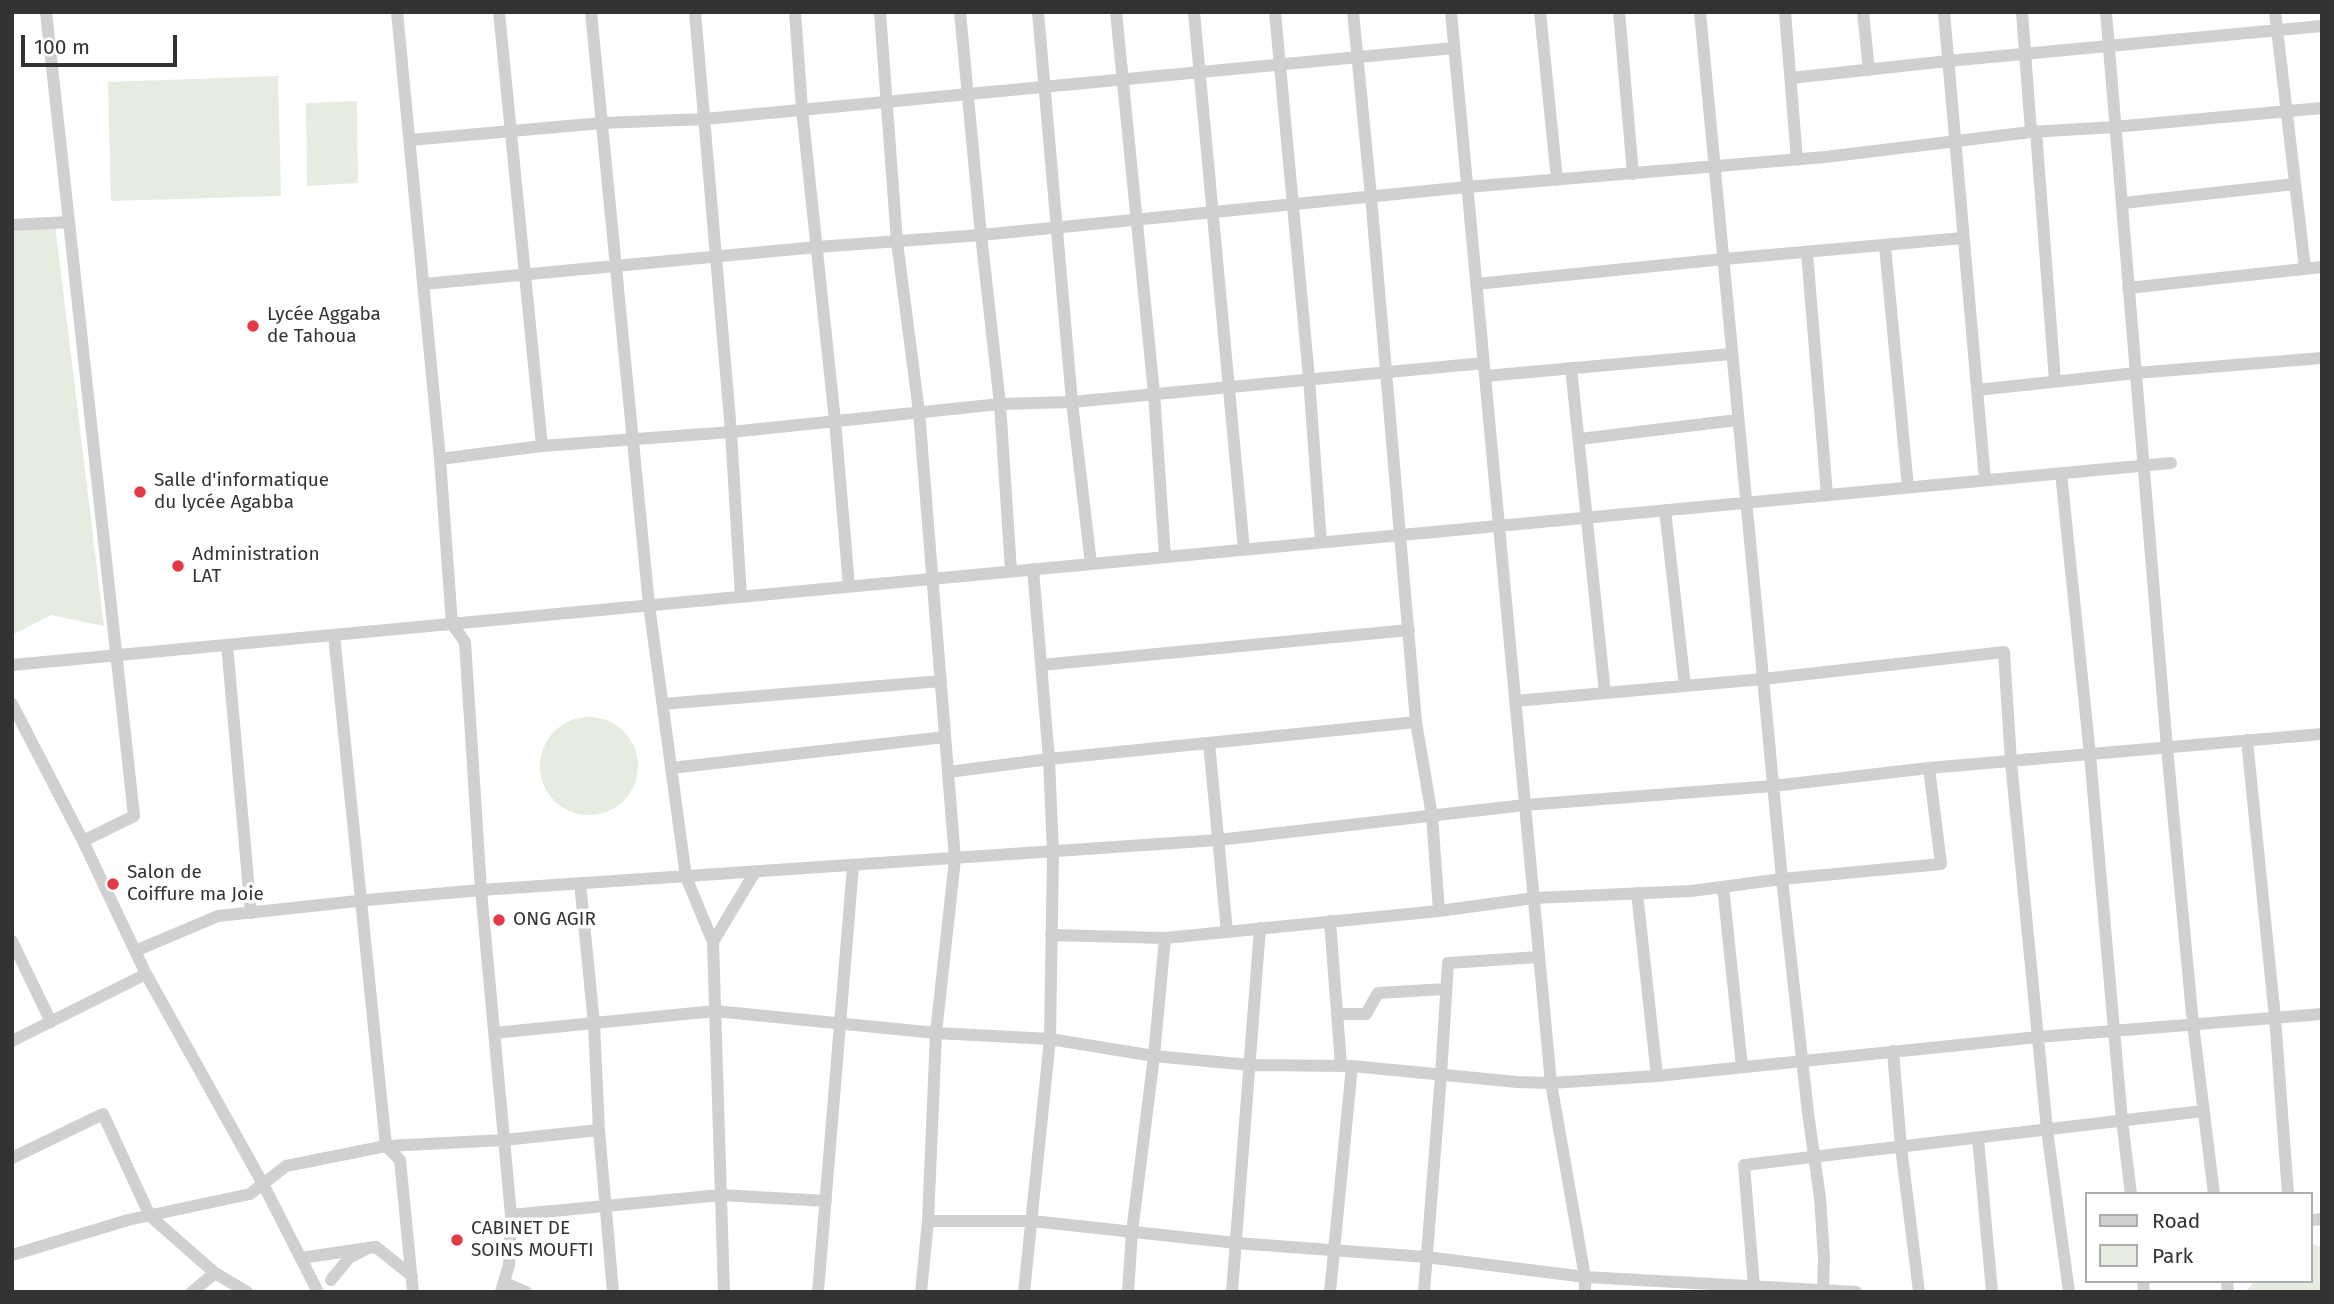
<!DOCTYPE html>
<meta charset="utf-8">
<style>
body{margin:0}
#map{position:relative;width:2334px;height:1304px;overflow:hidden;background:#fff;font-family:"Fira Sans",sans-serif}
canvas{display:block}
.frame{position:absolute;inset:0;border:14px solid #333;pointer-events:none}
.legend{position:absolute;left:2085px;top:1192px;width:228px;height:91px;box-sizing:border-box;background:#fff;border:2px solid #adadad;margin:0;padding:9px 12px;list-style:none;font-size:21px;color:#333}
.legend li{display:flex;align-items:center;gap:14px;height:35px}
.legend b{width:35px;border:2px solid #adadad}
.scale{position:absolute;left:21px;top:35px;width:156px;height:32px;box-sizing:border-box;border:4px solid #333;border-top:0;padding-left:9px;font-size:21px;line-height:24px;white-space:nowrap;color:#333;-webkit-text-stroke:5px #fff;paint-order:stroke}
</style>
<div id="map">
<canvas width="2334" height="1304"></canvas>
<div class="frame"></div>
<ul class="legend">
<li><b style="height:9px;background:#d0d0d0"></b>Road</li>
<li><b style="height:19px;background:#e6ecdf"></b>Park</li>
</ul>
<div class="scale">100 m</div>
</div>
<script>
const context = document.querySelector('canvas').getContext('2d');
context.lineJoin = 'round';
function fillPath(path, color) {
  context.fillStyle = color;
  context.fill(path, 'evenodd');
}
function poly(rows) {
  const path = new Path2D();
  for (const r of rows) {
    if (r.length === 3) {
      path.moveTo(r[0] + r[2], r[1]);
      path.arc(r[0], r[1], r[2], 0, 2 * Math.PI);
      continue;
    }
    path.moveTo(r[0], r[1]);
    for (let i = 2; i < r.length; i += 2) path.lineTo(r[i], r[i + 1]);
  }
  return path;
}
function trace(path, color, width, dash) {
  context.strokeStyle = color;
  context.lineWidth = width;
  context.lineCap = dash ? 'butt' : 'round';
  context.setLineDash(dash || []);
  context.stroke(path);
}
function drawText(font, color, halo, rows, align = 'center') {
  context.font = font + ' "Fira Sans",sans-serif';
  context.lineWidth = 7;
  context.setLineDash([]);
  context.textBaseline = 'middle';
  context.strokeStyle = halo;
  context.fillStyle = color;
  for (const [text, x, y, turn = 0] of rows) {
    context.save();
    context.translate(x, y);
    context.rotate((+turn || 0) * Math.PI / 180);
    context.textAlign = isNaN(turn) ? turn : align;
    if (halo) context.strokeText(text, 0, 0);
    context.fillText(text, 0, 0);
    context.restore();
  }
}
fillPath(poly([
 [278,76,281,196,111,201,108,82],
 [357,101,358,183,307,186,306,103],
 [55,224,104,626,51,615,12,635,12,228],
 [589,766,49],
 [2311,1244,2322,1247,2322,1292,2245,1292,2255,1281,2311,1281]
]), '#e6ecdf');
trace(poly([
 [46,12,134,816,83,841],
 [397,12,440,459,452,624,465,642,481,890,511,1215,509,1265,501,1292],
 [499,12,542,446],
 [591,12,649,605,686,877,713,942,724,1292],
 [695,12,731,432,741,597],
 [795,12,802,109,835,421,849,586],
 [880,12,897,242,919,412,955,859,936,1033,928,1221,921,1292],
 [960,12,981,235,1000,404,1011,571],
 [1038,12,1072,402,1091,564],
 [1116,12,1154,393,1165,557],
 [1194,12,1244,550],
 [1275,12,1309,378,1321,542],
 [1353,12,1371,196,1416,722,1432,816,1439,911],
 [1451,12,1551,1083,1585,1277,1585,1292],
 [1540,12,1557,180],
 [1619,12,1633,174],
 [1700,12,1782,879,1808,1113,1820,1198,1824,1257,1823,1292],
 [1785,12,1797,160],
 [1863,12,1869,70],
 [1944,12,1985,480],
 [2022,12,2031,132],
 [2106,12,2167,748,2193,1024,2214,1194],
 [2275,12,2305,268],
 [1791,78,1948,61,2322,26],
 [2036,131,2055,381],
 [410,140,602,123,705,119,1454,48],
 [2123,203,2295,184],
 [12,225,69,222],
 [1885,246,1908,487],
 [1807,253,1827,495],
 [424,284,817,247,981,235,1467,187,1825,157,2031,132,2114,127,2322,108],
 [1476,284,1724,259,1963,238],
 [2128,288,2322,267],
 [1571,368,1605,693],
 [1485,376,1731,354],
 [1977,390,2136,373,2322,358],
 [1580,439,1737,420],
 [440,459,542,446,731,432,1000,404,1072,402,1484,363],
 [2061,473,2090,755,2122,1121,2131,1194],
 [1665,510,1685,686],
 [334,635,386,1146,400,1160,413,1292],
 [227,645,251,913],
 [12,665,2171,463],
 [1041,665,1409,630],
 [1515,701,1763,679,2004,652,2011,762,2047,1130,2069,1292],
 [12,704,83,841,146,974,263,1184,318,1292],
 [663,704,941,681],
 [2247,740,2275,1018,2288,1194],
 [1209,743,1227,932],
 [671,768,945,737],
 [948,772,1049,759,1416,722],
 [580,883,594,1024,599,1130,613,1292],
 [1723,887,1742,1067],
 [1637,893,1657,1076],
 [1330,921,1341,1065],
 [1051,935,1165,938,1439,911,1534,898,1691,891,1782,879,1941,864,1929,768],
 [12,941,51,1022],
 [713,942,755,872],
 [135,951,218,916,367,900,481,890,1218,840,1525,805,1773,786,1929,768,2322,734],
 [1337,1014,1366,1014,1378,993,1446,989],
 [494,1033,715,1011,936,1033,1050,1039,1154,1056,1250,1065,1352,1066,1517,1082,1551,1083,1657,1076,2038,1037,2322,1014],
 [12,1041,146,974],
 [1893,1051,1901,1147,1919,1292],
 [1978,1138,1992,1292],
 [12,1158,103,1114,150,1216,215,1273,247,1292],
 [511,1215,721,1195,826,1201],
 [2311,1220,2322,1219],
 [928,1221,1032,1221,1236,1243,1426,1257,1585,1277,1856,1292],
 [368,1248,376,1247,412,1276],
 [12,1255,128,1220,250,1194,286,1166,386,1146,504,1140,599,1130],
 [301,1258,368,1248,349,1258,331,1280],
 [2143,1281,2144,1292],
 [2227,1281,2228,1292],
 [505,1283,526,1292],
 [1754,1286,1744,1165,2203,1111],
 [192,1292,215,1273],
 [818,1292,853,866],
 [1024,1292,1050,1039,1053,853,1049,759,1033,569],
 [1128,1292,1132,1232,1154,1056,1165,938],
 [1232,1292,1260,928],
 [1330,1292,1352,1066],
 [1424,1292,1441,1075,1448,963,1539,957]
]), '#d0d0d0', 12);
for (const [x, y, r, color] of [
 [253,326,7,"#e63946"],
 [140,492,7,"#e63946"],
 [178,566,7,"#e63946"],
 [113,884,7,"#e63946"],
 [499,920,7,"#e63946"],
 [457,1240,7,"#e63946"]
]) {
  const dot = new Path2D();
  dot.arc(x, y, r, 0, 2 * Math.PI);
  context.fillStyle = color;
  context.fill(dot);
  trace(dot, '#fff', 2.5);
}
drawText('19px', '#333', '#fff', [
 ["Lycée Aggaba",267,315],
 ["de Tahoua",267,337],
 ["Salle d'informatique",154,481],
 ["du lycée Agabba",154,503],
 ["Administration",192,555],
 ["LAT",192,577],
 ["Salon de",127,873],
 ["Coiffure ma Joie",127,895],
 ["ONG AGIR",513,920],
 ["CABINET DE",471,1229],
 ["SOINS MOUFTI",471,1251]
], 'left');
</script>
